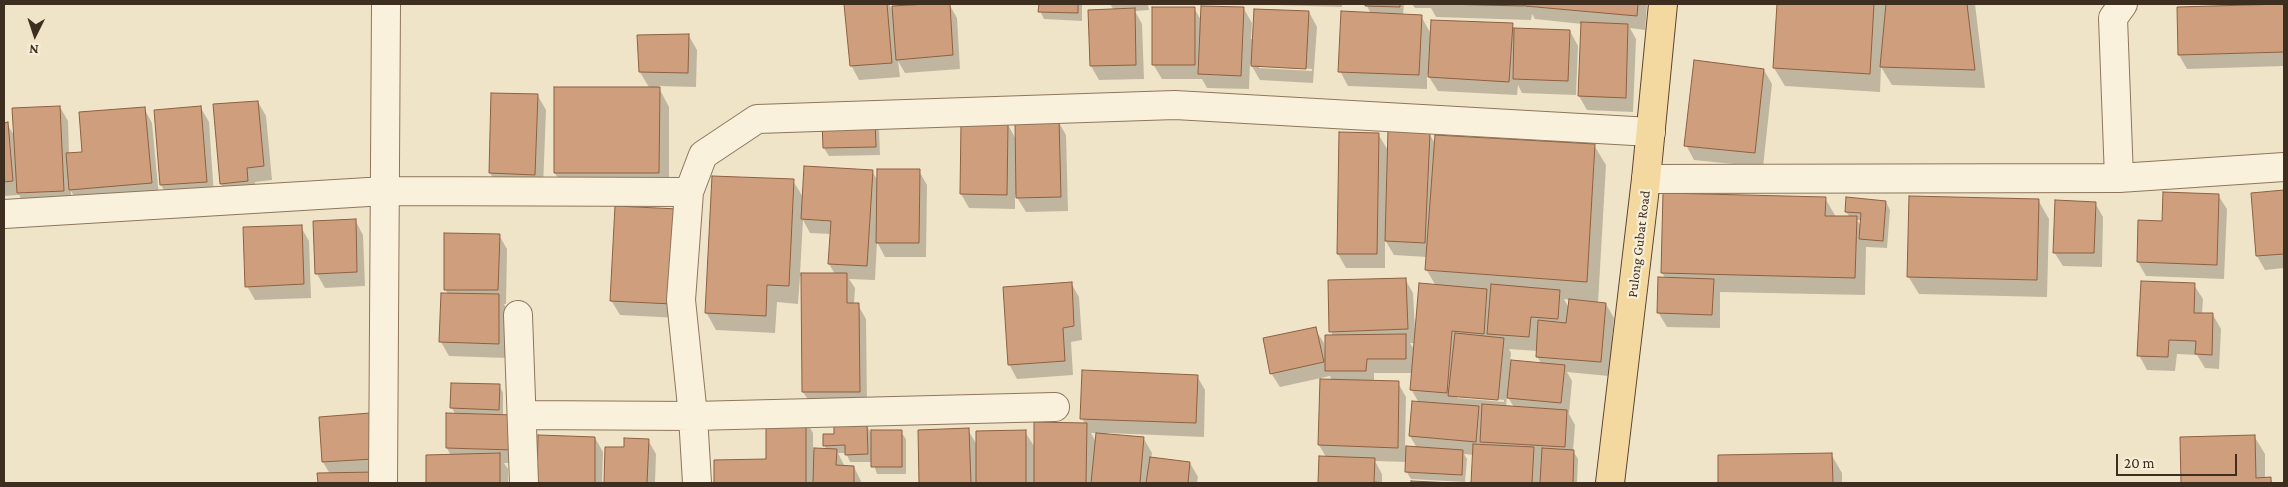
<!DOCTYPE html>
<style>
body{margin:0}
#map{position:relative;width:2288px;height:487px;overflow:hidden;background:#f0e4c8;font-family:"Crimson Pro",serif}
canvas{display:block}
.frame{position:absolute;inset:0;border:5px solid #3d2e20;pointer-events:none}
.north{position:absolute;left:10px;top:10px;width:50px;height:50px;-webkit-text-stroke:4px #f7eed8;paint-order:stroke;rotate:184deg;font-size:14px;font-weight:700;line-height:20px;text-align:center;color:#3d2e20}
.north::after{content:'';display:block;margin:auto;width:18px;height:22px;background:#3d2e20;clip-path:polygon(50% 0,100% 100%,50% 72%,0 100%)}
.scale{position:absolute;left:2116px;top:454px;width:121px;height:22px;box-sizing:border-box;border:2px solid #3d2e20;border-top:0;padding-left:6px;font-size:15px;line-height:18px;white-space:nowrap;color:#3d2e20;-webkit-text-stroke:4px #f7eed8;paint-order:stroke}
</style>
<div id="map">
<canvas width="2288" height="487"></canvas>
<div class="frame"></div>
<div class="north">N</div>
<div class="scale">20 m</div>
</div>
<script>
const context = document.querySelector('canvas').getContext('2d');
context.lineJoin = 'round';
function fillPath(path, color) {
  context.fillStyle = color;
  context.fill(path, 'evenodd');
}
function poly(rows) {
  const path = new Path2D();
  for (const r of rows) {
    path.moveTo(r[0], r[1]);
    for (let i = 2; i < r.length; i += 2) path.lineTo(r[i], r[i + 1]);
  }
  return path;
}
function trace(path, color, width, dash) {
  context.strokeStyle = color;
  context.lineWidth = width;
  context.lineCap = dash ? 'butt' : 'round';
  context.setLineDash(dash || []);
  context.stroke(path);
}
function drawText(font, color, halo, rows, align = 'center') {
  context.font = font + ' "Crimson Pro",serif';
  context.lineWidth = 4.5;
  context.setLineDash([]);
  context.textBaseline = 'middle';
  context.strokeStyle = halo;
  context.fillStyle = color;
  for (const [text, x, y, turn = 0] of rows) {
    context.save();
    context.translate(x, y);
    context.rotate((+turn || 0) * Math.PI / 180);
    context.textAlign = isNaN(turn) ? turn : align;
    if (halo) context.strokeText(text, 0, 0);
    context.fillText(text, 0, 0);
    context.restore();
  }
}
fillPath(poly([
 [845,4,889,4,894,13,894,7,949,4,957,18,960,69,905,73,898,61,900,77,859,80,851,65],
 [1040,4,1082,4,1082,21,1044,19,1040,11],
 [1110,4,1148,4,1149,10,1135,11,1142,24,1144,79,1099,80,1091,66,1089,11,1114,10],
 [1275,4,1342,4,1342,7,1276,5],
 [1366,4,1404,4,1403,15,1421,16,1431,34,1512,25,1515,30,1570,31,1578,46,1576,95,1522,93,1518,85,1517,95,1438,91,1427,74,1427,89,1348,86,1340,71,1371,14],
 [1412,4,1647,4,1645,30,1630,28,1636,39,1633,112,1587,110,1579,96,1582,24,1535,19,1532,14,1531,20,1436,17,1431,8,1415,8],
 [1778,4,1975,4,1985,88,1892,85,1881,67,1880,92,1785,86,1774,68],
 [2284,5,2284,66,2187,69,2179,55,2178,8],
 [1194,8,1201,20,1244,9,1252,23,1251,39,1253,39,1309,12,1317,27,1313,83,1260,80,1250,63,1249,89,1207,88,1202,79,1162,79,1153,64],
 [1259,65,1312,69,1312,71,1259,68],
 [638,36,689,36,697,50,696,87,658,86,669,107,669,191,565,191,555,173,650,89,640,72],
 [1764,70,1772,84,1763,167,1694,160,1686,145],
 [493,94,538,96,546,110,543,188,498,187,490,173],
 [258,102,266,116,272,180,255,182,256,195,229,198,221,184],
 [60,107,68,121,69,154,83,153,144,108,152,123,159,197,78,203,71,191,71,205,26,207,19,195,4,196,4,124,7,124,15,137],
 [201,108,209,122,214,196,169,199,161,185],
 [824,121,879,128,880,155,829,156,824,148],
 [1058,121,1066,135,1068,211,1026,212,1015,194,1015,209,969,208,961,194,1008,125,1017,141],
 [1429,133,1435,144,1594,145,1606,165,1598,303,1606,304,1614,318,1609,376,1567,372,1572,381,1569,414,1575,425,1573,451,1578,459,1577,483,1472,483,1474,455,1464,454,1467,459,1465,482,1411,479,1406,471,1407,462,1375,461,1382,474,1382,483,1319,483,1321,457,1326,457,1319,445,1321,380,1332,381,1330,376,1280,387,1271,373,1315,329,1324,343,1325,351,1333,336,1331,331,1405,279,1413,293,1415,329,1416,329,1436,286,1426,269,1427,257,1394,255,1385,240,1385,268,1346,268,1338,254,1378,134,1389,152],
 [1564,299,1570,300,1569,308],
 [1410,343,1415,343,1415,351],
 [1509,349,1538,351,1537,356,1542,365,1510,362,1511,353],
 [1374,373,1413,373,1411,389,1419,403,1413,402,1410,436,1417,448,1405,447,1406,397,1398,383,1374,382],
 [1457,395,1504,400,1504,402,1457,398],
 [1507,396,1514,407,1506,407],
 [872,171,878,181,919,171,927,185,926,257,885,257,877,242,875,280,849,279,855,288,854,304,858,305,866,319,867,406,812,406,803,392,802,276,800,276,798,304,777,302,775,333,716,330,706,312,793,181,803,197],
 [803,220,810,233,831,234,829,264,835,274,800,274],
 [2284,191,2284,268,2265,270,2257,256,2253,194],
 [1664,194,1825,198,1836,217,1850,217,1846,212,1886,202,1890,210,1887,248,1866,247,1865,295,1720,292,1720,328,1667,327,1658,312,1666,279,1662,273],
 [1857,220,1861,220,1861,226],
 [2218,195,2227,209,2224,279,2146,276,2138,262,2139,222,2164,222],
 [2038,200,2049,219,2047,297,1919,294,1908,276],
 [2095,203,2103,217,2102,267,2063,266,2054,252],
 [677,211,680,318,620,315,611,300],
 [355,220,363,235,365,286,325,288,317,274],
 [301,227,309,241,311,298,255,300,247,286],
 [499,235,507,249,506,304,504,304,507,310,506,358,449,356,441,342,442,294,448,294,445,289],
 [1071,283,1079,297,1082,340,1071,342,1073,375,1017,379,1009,364],
 [2194,285,2203,299,2202,314,2213,315,2221,329,2219,369,2205,368,2197,355,2177,354,2175,371,2147,370,2139,355],
 [1197,376,1205,390,1204,437,1107,433,1107,435,1144,439,1152,453,1151,459,1190,463,1198,477,1197,483,921,483,919,431,968,430,977,445,1025,432,1036,449,1085,424,1082,418],
 [1091,433,1097,433,1096,442],
 [499,385,503,393,503,416,520,463,504,463,508,469,508,483,427,483,427,456,451,456,447,448,456,415,452,408],
 [369,415,381,483,319,483,319,474,330,474,323,462,320,418],
 [805,419,813,433,813,450,827,450,824,445,835,436,866,425,873,436,901,432,906,439,906,474,877,474,873,462,850,462,846,453,838,453,845,467,854,467,862,483,716,483,716,461,767,460],
 [2254,436,2265,454,2265,479,2270,478,2273,483,2183,483,2181,438],
 [539,437,595,438,603,452,602,483,538,483],
 [648,440,656,454,655,483,605,483,606,448,625,449],
 [1831,454,1842,473,1842,483,1719,483,1719,456]
]), '#0003');
const building = poly([
 [844,4,887,4,892,63,850,66,844,4],
 [928,4,950,4,953,55,896,60,892,6,928,4],
 [1039,4,1078,4,1078,13,1038,12,1039,4],
 [1365,4,1400,4,1400,7,1365,6,1365,4],
 [1440,4,1524,4,1524,6,1440,4],
 [1525,4,1638,4,1637,16,1525,6,1525,4],
 [1777,4,1874,4,1870,74,1773,68,1777,4],
 [1886,4,1967,4,1975,70,1880,67,1886,4],
 [2284,4,2284,52,2178,55,2177,7,2284,4],
 [1201,6,1244,7,1241,76,1198,74,1201,6],
 [1152,7,1195,7,1195,65,1152,65,1152,7],
 [1135,8,1136,65,1090,66,1088,10,1135,8],
 [1254,9,1309,11,1306,69,1251,66,1254,9],
 [1341,11,1422,15,1419,75,1338,72,1341,11],
 [1431,20,1513,23,1509,82,1428,77,1431,20],
 [1581,22,1628,24,1626,98,1578,96,1581,22],
 [1514,28,1570,30,1568,81,1513,79,1514,28],
 [689,34,688,73,639,72,637,35,689,34],
 [1694,60,1764,69,1755,153,1684,146,1694,60],
 [554,87,660,87,659,173,554,173,554,87],
 [491,93,538,94,535,175,489,173,491,93],
 [258,101,264,166,247,168,248,181,220,184,213,104,258,101],
 [60,106,64,191,17,193,12,108,60,106],
 [201,106,207,182,160,185,154,110,201,106],
 [145,107,152,183,69,190,66,153,82,152,79,112,145,107],
 [875,119,876,147,823,148,822,120,875,119],
 [1059,119,1061,197,1016,198,1015,120,1059,119],
 [8,122,13,181,4,182,4,123,8,122],
 [961,123,1008,124,1007,195,960,194,961,123],
 [1388,130,1430,132,1425,243,1385,241,1388,130],
 [1339,132,1379,133,1377,254,1337,254,1339,132],
 [1435,135,1595,144,1587,282,1425,270,1435,135],
 [804,166,873,170,867,266,828,264,831,221,801,219,804,166],
 [877,169,920,169,919,243,876,243,877,169],
 [712,176,794,179,789,286,767,285,766,316,705,313,712,176],
 [2284,190,2284,254,2256,256,2251,193,2284,190],
 [2163,192,2219,194,2217,265,2137,262,2138,220,2162,221,2163,192],
 [1663,193,1826,197,1825,216,1857,216,1855,278,1661,273,1663,193],
 [1909,196,2039,199,2037,280,1907,277,1909,196],
 [1846,197,1886,201,1883,241,1859,239,1861,213,1845,212,1846,197],
 [2055,200,2096,202,2094,253,2053,253,2055,200],
 [615,206,678,209,672,304,610,301,615,206],
 [356,219,357,272,315,274,313,221,356,219],
 [302,225,304,284,245,287,243,227,302,225],
 [444,233,500,234,498,290,444,290,444,233],
 [801,273,847,273,847,303,859,303,860,392,802,392,801,273],
 [1658,277,1714,279,1712,315,1657,313,1658,277],
 [1406,278,1408,329,1329,332,1328,280,1406,278],
 [2141,281,2195,283,2194,313,2213,313,2212,355,2195,354,2196,341,2169,340,2168,357,2137,356,2141,281],
 [1072,282,1074,326,1063,328,1065,361,1008,365,1003,287,1072,282],
 [1419,283,1487,289,1484,334,1452,331,1447,393,1410,390,1419,283],
 [1491,284,1560,290,1558,319,1531,317,1529,337,1487,334,1491,284],
 [441,293,499,294,499,344,439,342,441,293],
 [1569,299,1606,303,1601,362,1536,357,1538,320,1566,323,1569,299],
 [1316,327,1324,362,1270,374,1263,338,1316,327],
 [1455,333,1504,338,1498,400,1448,396,1455,333],
 [1406,334,1406,359,1367,359,1366,371,1325,371,1325,335,1406,334],
 [1511,360,1565,365,1561,403,1507,398,1511,360],
 [1082,370,1198,375,1196,423,1080,419,1082,370],
 [1320,379,1399,381,1398,448,1318,445,1320,379],
 [451,383,500,384,499,410,450,408,451,383],
 [1412,401,1479,406,1476,442,1409,436,1412,401],
 [1482,404,1567,410,1565,447,1480,442,1482,404],
 [370,413,373,459,322,462,319,417,370,413],
 [446,413,514,415,513,450,446,448,446,413],
 [766,418,806,418,806,483,714,483,714,460,766,459,766,418],
 [1034,422,1087,423,1086,483,1034,483,1034,422],
 [867,424,868,454,845,455,845,445,823,446,823,434,834,434,834,425,867,424],
 [969,428,971,483,919,483,918,430,969,428],
 [871,430,902,430,902,467,871,467,871,430],
 [1026,430,1026,483,976,483,976,431,1026,430],
 [1096,433,1144,437,1140,483,1091,483,1096,433],
 [538,435,595,437,595,483,537,483,538,435],
 [2255,435,2256,478,2271,477,2271,483,2181,483,2180,437,2255,435],
 [624,438,649,439,647,483,604,483,605,447,624,447,624,438],
 [1473,444,1534,447,1532,483,1471,483,1473,444],
 [1406,446,1463,450,1462,475,1405,472,1406,446],
 [814,448,837,449,836,465,854,466,854,483,813,483,814,448],
 [1542,448,1574,450,1573,483,1540,483,1542,448],
 [500,453,500,483,426,483,426,455,500,453],
 [1832,453,1833,483,1718,483,1718,455,1832,453],
 [1319,456,1375,458,1374,482,1387,483,1318,483,1319,456],
 [1150,457,1190,462,1188,483,1146,483,1150,457],
 [376,472,376,483,318,483,317,473,376,472],
 [1411,481,1453,483,1411,483,1411,481]
]);
fillPath(building, '#cf9f7d');
trace(building, '#8d5f41', 1);
const minor = poly([
 [2119,178,2113,18,2123,4],
 [1646,179,2119,178,2284,167],
 [4,214,385,191,689,192],
 [518,315,524,483],
 [522,415,693,416,1055,407],
 [383,483,386,4],
 [697,483,693,416,681,300,689,192,703,155,757,119,1175,105,1651,132]
]);
const major = poly([
 [1610,483,1646,179,1663,4]
]);
trace(minor, '#8d765c', 30);
trace(major, '#5b4430', 30);
trace(minor, '#faf1dc', 28);
trace(major, '#f3d9a0', 28);
drawText('14px', '#3d2e20', '#f7eed8', [
 ["Pulong Gubat Road",1639,244,-83]
]);
</script>
